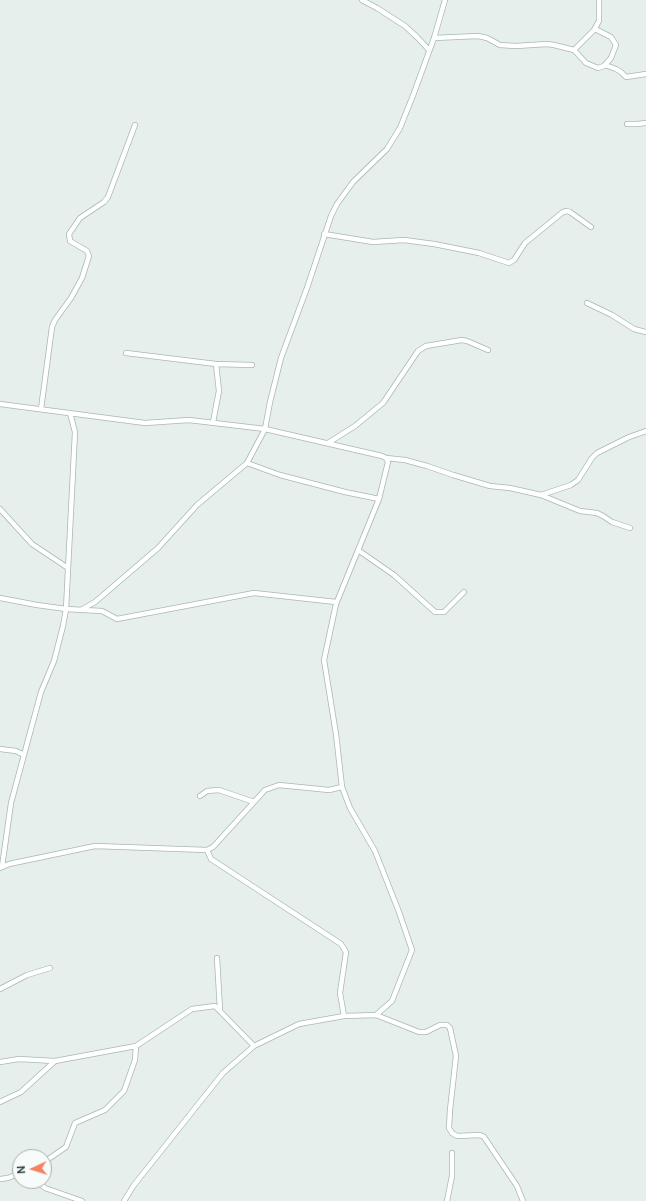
<!DOCTYPE html>
<style>
body{margin:0}
#map{position:relative;width:646px;height:1201px;overflow:hidden;background:#e6efeb;font-family:"DM Sans",sans-serif}
canvas{display:block}
.north{position:absolute;left:12px;top:1149px;width:40px;height:40px;box-sizing:border-box;background:#f7fbf9;border:1px solid #a3b1ad;border-radius:50%;rotate:266deg;font-size:11px;font-weight:700;line-height:16px;text-align:center;color:#24423a}
.north::after{content:'';display:block;margin:auto;width:14px;height:18px;background:#f4845f;clip-path:polygon(50% 0,100% 100%,50% 72%,0 100%)}
</style>
<div id="map">
<canvas width="646" height="1201"></canvas>
<div class="north">N</div>
</div>
<script>
const context = document.querySelector('canvas').getContext('2d');
context.lineJoin = 'round';
function poly(rows) {
  const path = new Path2D();
  for (const r of rows) {
    path.moveTo(r[0], r[1]);
    for (let i = 2; i < r.length; i += 2) path.lineTo(r[i], r[i + 1]);
  }
  return path;
}
function trace(path, color, width, dash) {
  context.strokeStyle = color;
  context.lineWidth = width;
  context.lineCap = dash ? 'butt' : 'round';
  context.setLineDash(dash || []);
  context.stroke(path);
}
const street = poly([
 [362,0,377,8,405,26,417,37,429,50],
 [434,38,478,36,487,38,500,45,516,46,547,44,554,45,574,50,586,63,598,68,604,66,611,58,616,45,611,37,595,29],
 [574,50,594,30,599,21,599,0],
 [605,65,616,69,621,72,626,77,646,74],
 [627,124,637,124,646,123],
 [324,234,373,242,404,240,434,244,479,253,509,263,514,260,525,243,563,212,567,211,570,212,591,227],
 [587,303,612,315,634,329,646,332],
 [126,353,216,364],
 [0,404,145,423,189,420,265,429,382,456,386,458,388,462,379,499,336,604,324,660,336,734,342,787,350,808,375,851,399,912,412,950,392,1001,376,1015,344,1016,299,1024,254,1046,223,1073,134,1185,124,1201],
 [41,409,52,327,55,320,71,298,82,278,89,256,87,251,70,241,69,234,80,218,104,202,108,197,135,125],
 [213,422,219,391,216,364,252,365],
 [328,443,355,426,383,403,418,351,426,346,462,340,467,341,488,350],
 [386,458,405,460,427,466,453,475,490,486,510,488,541,495,580,511,597,513,603,516,612,522,630,528],
 [247,463,280,475,345,492,379,499],
 [541,495,571,485,578,480,592,458,597,453,629,437,646,431],
 [0,509,32,544,68,568],
 [358,550,394,575,435,612,444,612,464,592],
 [0,598,37,605,66,609,102,611,117,619,254,593,336,602],
 [81,610,95,602,158,548,197,505,247,463,265,429,270,402,281,358,307,288,331,216,337,204,353,182,387,149,400,128,414,93,434,38,445,0],
 [0,749,16,751,24,755],
 [200,796,207,791,219,790,254,802],
 [207,850,211,859,341,944,346,952,340,993,344,1016],
 [2,867,11,803,41,692,54,661,63,626,66,609,75,432,70,413],
 [0,868,9,864,95,846,207,850,213,847,265,790,279,785,329,790,342,787],
 [217,958,220,1010],
 [0,989,27,975,50,968],
 [376,1015,419,1032,426,1032,440,1025,447,1025,450,1028,456,1056,450,1110,449,1128,452,1133,457,1136,480,1135,484,1137,517,1186,523,1201],
 [0,1062,19,1059,55,1061,136,1046,192,1009,215,1006,254,1046],
 [0,1102,21,1092,55,1061],
 [44,1162,66,1147,75,1123,105,1110,124,1091,135,1060,136,1046],
 [0,1179,8,1178,20,1173],
 [37,1181,45,1188,82,1201],
 [447,1201,452,1176,452,1153]
]);
trace(street, '#a8b8b2', 6);
trace(street, '#fff', 4.5);
</script>
